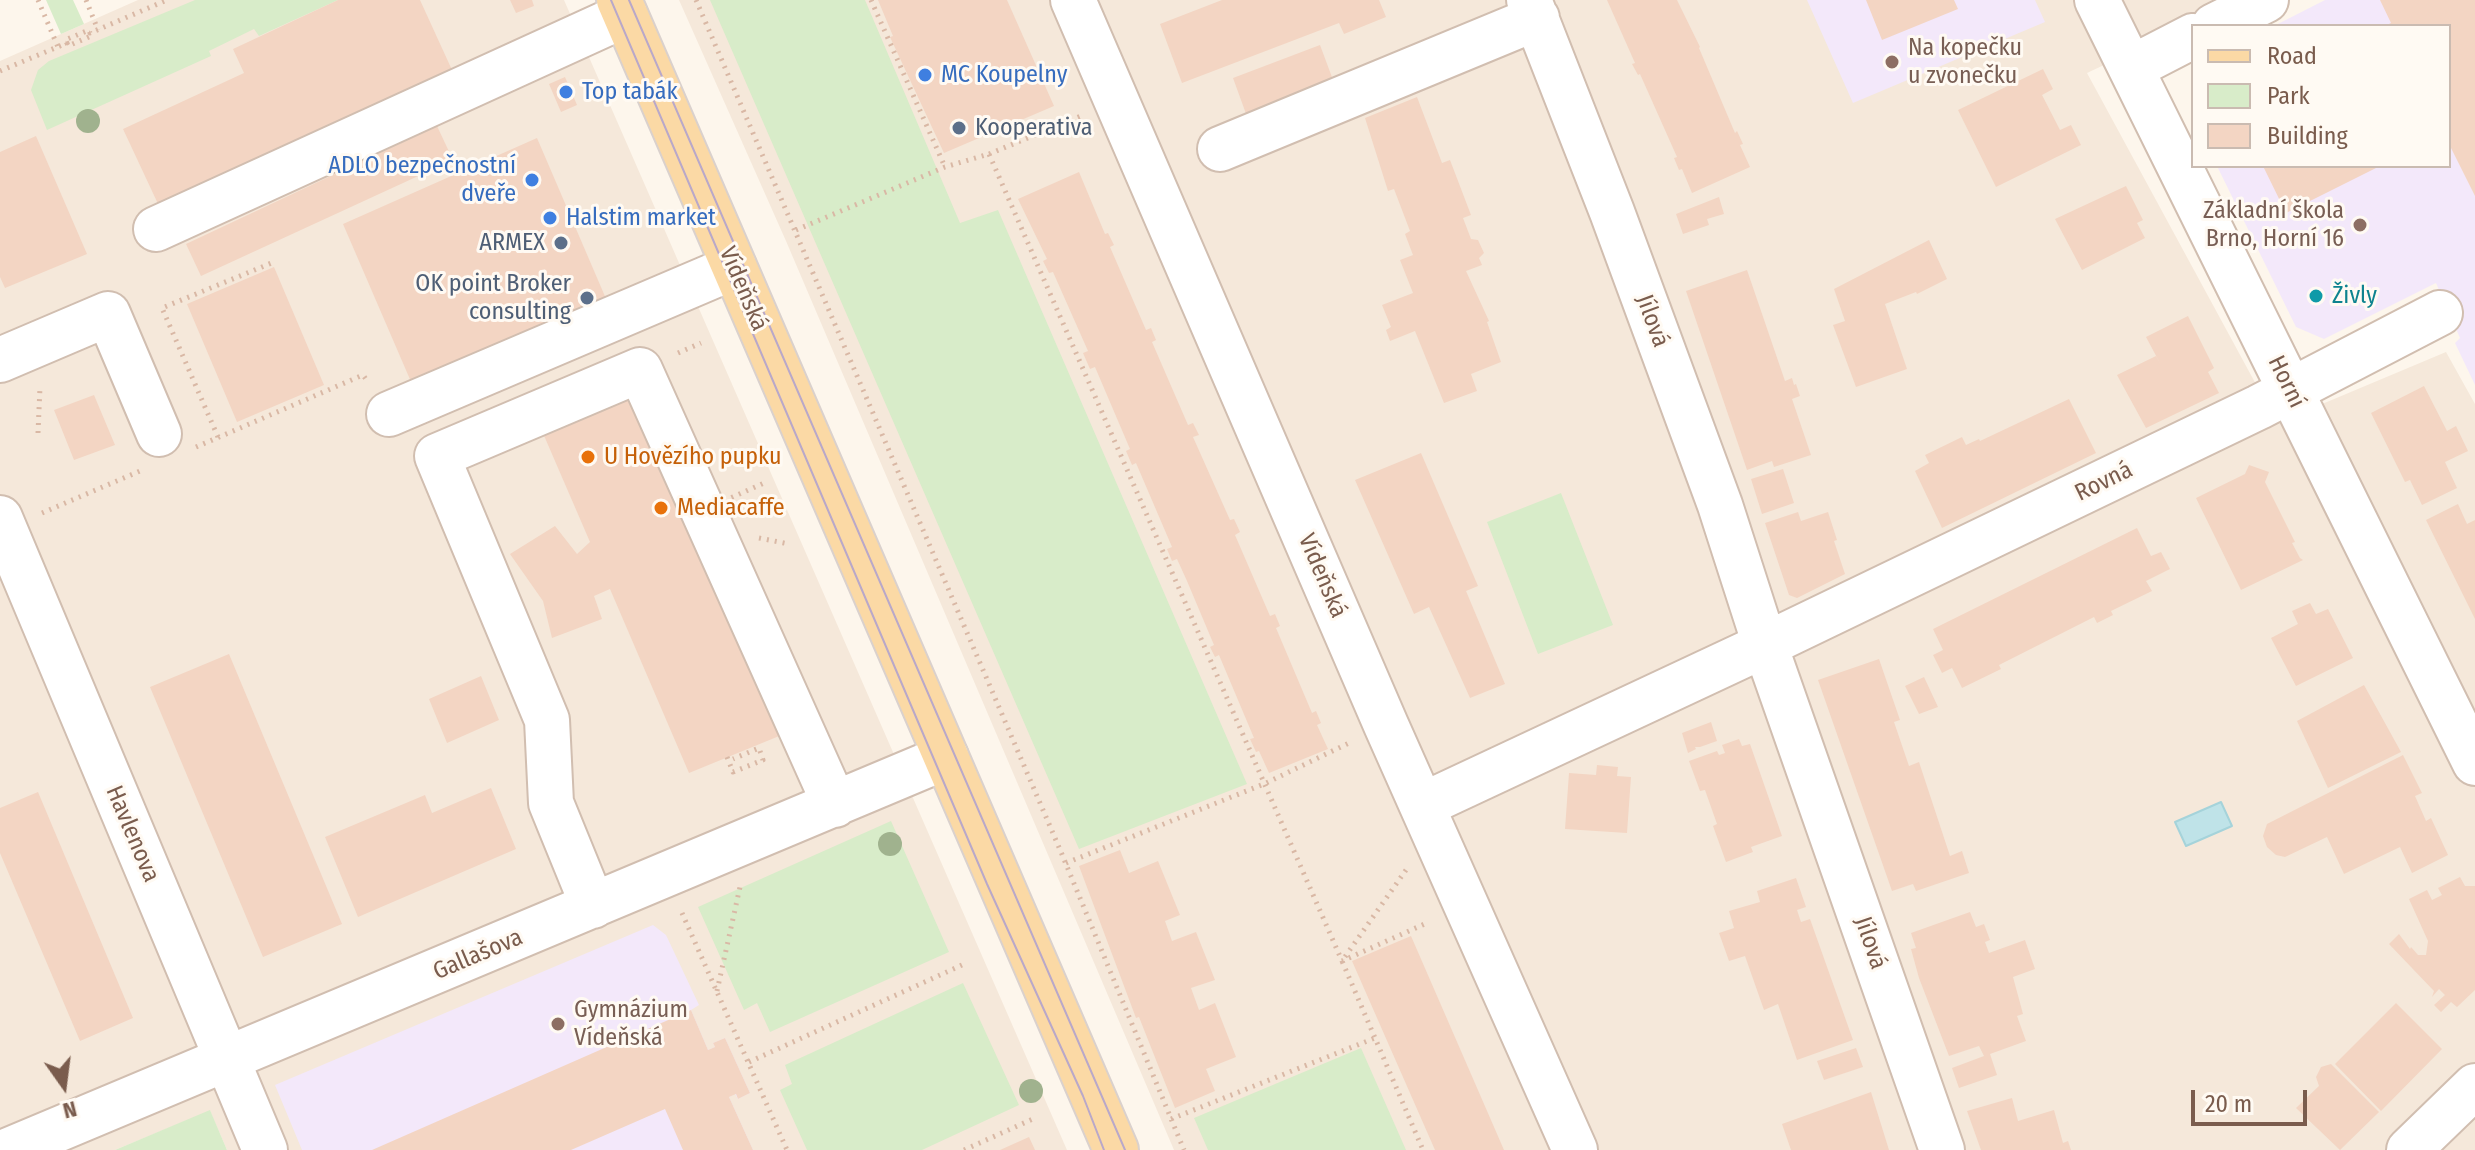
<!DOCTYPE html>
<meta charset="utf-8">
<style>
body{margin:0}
#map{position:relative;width:2475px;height:1150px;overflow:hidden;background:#fdf6ec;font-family:"Fira Sans Condensed",sans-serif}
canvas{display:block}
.legend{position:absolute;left:2191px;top:24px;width:260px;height:144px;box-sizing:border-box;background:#fffaf3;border:2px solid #cabbb1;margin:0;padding:10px 14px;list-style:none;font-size:24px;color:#7a5c4d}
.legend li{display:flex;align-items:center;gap:16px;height:40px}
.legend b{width:40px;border:2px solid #cabbb1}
.north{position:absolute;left:24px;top:1046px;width:80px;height:80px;-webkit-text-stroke:6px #fffaf3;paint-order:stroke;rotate:166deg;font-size:22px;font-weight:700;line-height:32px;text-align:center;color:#7a5c4d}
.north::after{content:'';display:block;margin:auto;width:28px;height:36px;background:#7a5c4d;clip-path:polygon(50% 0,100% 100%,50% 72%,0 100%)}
.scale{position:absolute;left:2191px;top:1090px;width:116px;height:36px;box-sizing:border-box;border:4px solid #7a5c4d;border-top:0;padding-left:10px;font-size:24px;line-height:28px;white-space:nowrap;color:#7a5c4d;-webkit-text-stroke:6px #fffaf3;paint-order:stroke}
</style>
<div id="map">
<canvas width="2475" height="1150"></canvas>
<ul class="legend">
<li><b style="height:10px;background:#fbd9a5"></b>Road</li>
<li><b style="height:22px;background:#d8ecc9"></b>Park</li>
<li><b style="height:22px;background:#f3d5c3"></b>Building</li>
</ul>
<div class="north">N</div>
<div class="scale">20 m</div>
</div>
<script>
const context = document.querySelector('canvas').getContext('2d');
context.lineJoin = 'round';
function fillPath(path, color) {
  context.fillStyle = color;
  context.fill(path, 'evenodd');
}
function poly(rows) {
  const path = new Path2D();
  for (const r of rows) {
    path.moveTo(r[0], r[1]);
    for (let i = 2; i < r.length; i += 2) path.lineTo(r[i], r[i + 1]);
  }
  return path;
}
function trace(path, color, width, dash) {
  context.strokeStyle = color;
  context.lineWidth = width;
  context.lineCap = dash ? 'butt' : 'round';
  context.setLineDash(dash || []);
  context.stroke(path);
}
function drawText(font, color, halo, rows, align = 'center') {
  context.font = font + ' "Fira Sans Condensed",sans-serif';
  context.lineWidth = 6;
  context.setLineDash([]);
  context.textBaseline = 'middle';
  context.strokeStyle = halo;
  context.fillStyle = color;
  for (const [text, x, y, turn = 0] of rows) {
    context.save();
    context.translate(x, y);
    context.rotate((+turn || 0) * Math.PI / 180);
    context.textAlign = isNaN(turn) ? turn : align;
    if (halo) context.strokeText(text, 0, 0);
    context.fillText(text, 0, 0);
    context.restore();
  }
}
fillPath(poly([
 [138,0,564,0,1067,1150,227,1150,210,1111,115,1150,0,1150,0,61],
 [679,0,2242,0,2087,73,2277,423,2446,352,2475,404,2475,1150,1174,1150,786,241]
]), '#f5e8da');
fillPath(poly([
 [1807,0,2035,0,2045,22,1853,103],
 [2325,0,2475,0,2475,385,2455,343,2460,338,2436,283,2324,339,2296,327,2217,166,2449,166,2449,26,2274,26],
 [653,925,666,935,699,1005,691,1010,708,1050,715,1047,713,1043,725,1038,750,1093,738,1099,735,1094,729,1097,753,1150,302,1150,275,1085]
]), '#f3e8fa');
fillPath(poly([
 [46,0,73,0,84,24,61,34],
 [195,0,338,0,259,36,254,29,209,51,211,56,47,130,31,90,38,70,49,61],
 [710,0,865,0,960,223,998,210,1247,784,1079,849],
 [1561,493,1613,625,1538,654,1487,522],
 [891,821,949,952,770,1032,757,1003,744,1010,698,907],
 [963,983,1019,1105,922,1150,807,1150,780,1090,792,1084,785,1065],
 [1361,1048,1406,1150,1208,1150,1194,1118],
 [210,1110,227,1150,115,1150]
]), '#d8ecc9');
const water = poly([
 [2221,802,2232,826,2186,846,2175,822,2221,802]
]);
fillPath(water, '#bfe3e8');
trace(water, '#a5d3da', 2);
fillPath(poly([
 [338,0,420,0,452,70,159,206,123,129,244,73,233,49],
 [510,0,532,0,534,6,516,13],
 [878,0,1007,0,1054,106,944,153,890,37,893,36],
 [1222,0,1379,0,1386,17,1344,34,1339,23,1182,83,1160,24],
 [1607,0,1677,0,1700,47,1699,48,1735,133,1737,131,1743,144,1740,145,1750,167,1692,193,1682,169,1679,170,1674,158,1677,157,1640,74,1638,75,1632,64,1635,63],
 [1866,0,1954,0,1958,9,1882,40],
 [2380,0,2475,0,2475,196,2449,144,2449,26,2385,26,2391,23],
 [1320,45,1336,88,1249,122,1233,78],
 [2043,69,2053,89,2042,95,2060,130,2071,125,2081,145,1996,187,1958,110],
 [565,77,577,105,561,112,549,84],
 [1417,97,1442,163,1450,160,1471,215,1463,218,1471,239,1478,240,1484,253,1479,258,1482,265,1466,271,1489,321,1487,322,1501,362,1471,374,1477,391,1444,403,1415,331,1390,341,1386,330,1391,327,1382,305,1413,293,1400,260,1413,255,1405,234,1410,231,1394,189,1388,191,1365,118],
 [437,126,453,160,201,276,186,244],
 [36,136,87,254,5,288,0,277,0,152],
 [537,138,610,308,415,391,343,224],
 [2263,166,2380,166,2286,213],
 [1079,172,1105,234,1108,233,1114,245,1110,247,1146,330,1151,328,1156,340,1152,342,1188,425,1193,423,1199,435,1193,437,1230,520,1234,519,1240,532,1235,535,1270,616,1275,614,1280,626,1276,628,1312,713,1316,711,1321,723,1317,725,1328,749,1269,773,1259,751,1256,752,1250,739,1254,738,1219,655,1215,657,1210,647,1214,645,1187,581,1177,559,1172,561,1167,549,1172,547,1136,463,1132,465,1126,451,1130,449,1095,367,1090,369,1083,353,1088,351,1053,272,1049,273,1043,261,1047,259,1018,199],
 [2126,186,2143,220,2137,223,2145,238,2082,270,2055,219],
 [1719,197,1724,214,1707,219,1709,225,1683,234,1676,214],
 [1929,240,1947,279,1917,294,1916,292,1885,304,1907,369,1856,387,1833,325,1845,321,1834,289],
 [274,267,324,385,237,422,187,304],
 [1747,270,1785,381,1792,378,1794,385,1796,384,1800,396,1792,399,1811,455,1774,467,1772,461,1747,470,1686,291],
 [2188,316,2214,368,2208,372,2219,393,2146,428,2117,375,2156,356,2161,365,2146,337],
 [638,380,789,732,689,773,610,589,594,596,602,619,552,638,543,601,510,554,555,526,577,554,590,542,539,424],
 [2424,386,2447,431,2456,426,2468,451,2445,462,2457,488,2422,505,2410,480,2405,482,2371,413],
 [94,395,115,445,74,460,54,410],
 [2069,399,2096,453,1942,528,1915,471,1929,463,1925,455,1962,437,1966,445,1979,439,1980,441],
 [1421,453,1478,586,1466,591,1505,684,1470,698,1429,607,1414,614,1355,480],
 [2249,465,2269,472,2265,482,2295,542,2292,543,2300,558,2303,560,2241,590,2196,498,2245,474],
 [1783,469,1794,503,1762,514,1751,479],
 [2458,504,2467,524,2475,520,2475,619,2426,520],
 [1798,512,1801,521,1828,512,1837,540,1834,541,1845,574,1797,598,1789,595,1765,523],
 [2137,528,2151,556,2161,552,2170,569,2146,581,2152,591,2111,611,2113,615,2097,623,2094,617,1999,665,2001,669,1962,688,1952,668,1942,673,1933,655,1943,650,1933,629],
 [2310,603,2316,614,2328,609,2353,658,2296,686,2271,638,2298,624,2292,611],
 [229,654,342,924,263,957,150,687],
 [1879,659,1900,720,1894,722,1909,766,1919,762,1950,856,1962,851,1969,873,1916,891,1913,884,1892,891,1818,680],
 [481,676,499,720,447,743,429,699],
 [1924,677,1938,707,1919,714,1905,686],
 [2364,685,2401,752,2328,788,2297,721],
 [1711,722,1717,741,1700,747,1695,747,1696,749,1688,753,1682,733],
 [1739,739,1742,746,1750,744,1782,836,1751,847,1753,852,1726,862,1713,826,1717,824,1705,790,1700,791,1689,761,1717,751,1719,755,1725,753,1722,745],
 [2403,755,2422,793,2415,796,2426,821,2431,818,2448,855,2412,873,2400,847,2344,874,2327,837,2285,857,2276,855,2267,847,2263,836,2267,824],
 [1597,765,1618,767,1617,776,1631,777,1627,833,1565,829,1569,773,1596,775],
 [491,788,516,849,358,917,325,837,425,795,432,813],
 [38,792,133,1018,80,1041,0,853,0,808],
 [1120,850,1129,873,1158,861,1180,915,1165,921,1172,941,1196,932,1215,980,1191,988,1199,1010,1215,1003,1236,1057,1206,1069,1215,1091,1175,1108,1139,1017,1136,1018,1079,866],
 [2460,877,2465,886,2475,886,2475,990,2457,1007,2451,1002,2441,1012,2434,1005,2445,995,2439,989,2432,997,2434,991,2389,944,2399,934,2410,949,2411,947,2418,955,2426,955,2428,941,2409,899,2427,890,2432,900,2442,895,2438,888],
 [1796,878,1806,907,1797,910,1801,922,1810,919,1853,1040,1797,1060,1778,1004,1764,1010,1745,956,1729,961,1719,933,1734,928,1729,911,1760,902,1757,891],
 [1970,912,1976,927,1984,924,1990,940,1985,942,1989,953,2025,940,2035,969,2013,977,2023,1014,2017,1016,2026,1041,1990,1054,1997,1075,1959,1088,1952,1068,1984,1056,1979,1046,1949,1056,1919,978,1911,949,1916,948,1911,933],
 [1411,936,1504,1150,1435,1150,1352,961],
 [2396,1003,2442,1049,2381,1111,2335,1064],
 [691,1010,708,1050,715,1047,713,1043,725,1038,750,1093,738,1099,736,1094,729,1097,753,1150,683,1150,665,1109,571,1150,372,1150],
 [1856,1048,1863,1067,1824,1080,1817,1061],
 [2331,1064,2379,1112,2340,1150,2296,1108,2319,1086,2316,1077,2321,1067],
 [1871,1092,1889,1150,1791,1150,1782,1124],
 [2012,1098,2018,1121,2054,1110,2063,1143,2068,1141,2071,1150,1981,1150,1967,1111],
 [1029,1137,1035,1150,1000,1150]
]), '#f3d5c3');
const minor = poly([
 [1073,0,1386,725,1575,1150],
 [1529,0,1612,212,1720,505,1765,645,1942,1150],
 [2097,0,2475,763],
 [2214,26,2266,0],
 [2131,68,2193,36],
 [1220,149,1537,18],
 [156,229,625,15],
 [0,360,108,314,159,434],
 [389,414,734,267],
 [0,518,265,1150],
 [1423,805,1765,645,2259,407,2440,313],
 [593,906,551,803,547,720,437,456,640,370,835,805],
 [9,1150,946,757],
 [2409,1150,2475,1086]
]);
const major = poly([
 [619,0,1116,1150]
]);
trace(minor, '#d1beb0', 48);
trace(major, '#dad1cd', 48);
trace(poly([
 [38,0,58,47],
 [86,0,98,30],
 [696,0,1061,852,1184,1150],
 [871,0,945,167],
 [67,43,68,46,91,36,90,34],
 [0,71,67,43,65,40,89,30,90,33,167,0],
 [989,154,1081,116],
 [796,230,945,167,989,154,1342,961,1429,922],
 [678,353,701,343],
 [38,433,40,387],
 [218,437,162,308,274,262],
 [196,447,363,375,368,382],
 [42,513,140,471],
 [759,538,789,544],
 [727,757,733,772,763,760,759,748,733,759],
 [1066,863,1264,784,1349,743],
 [1406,870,1342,961,1423,1150],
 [682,913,787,1150],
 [717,991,740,887],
 [749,1062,962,965],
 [1171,1119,1375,1038],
 [964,1150,1035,1118]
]), '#d9b8a5', 5, [2, 6]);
trace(minor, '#fff', 44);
trace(major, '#fbd9a5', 44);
trace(poly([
 [611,0,987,884,1083,1096,1104,1150],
 [629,0,1125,1150]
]), '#b9a8c9', 2);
trace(poly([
 [695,514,764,483]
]), '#d9b8a5', 5, [2, 6]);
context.fillStyle = '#a0b28e';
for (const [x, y] of [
 [88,121],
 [890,844],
 [1031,1091]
]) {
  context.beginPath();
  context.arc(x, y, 12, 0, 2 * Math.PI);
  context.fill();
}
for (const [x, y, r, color] of [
 [1892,62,8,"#8d6e63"],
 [925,75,8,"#3f7fe0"],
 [566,92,8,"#3f7fe0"],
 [959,128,8,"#5c6f8a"],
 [532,180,8,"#3f7fe0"],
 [550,218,8,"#3f7fe0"],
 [2360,225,8,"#8d6e63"],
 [561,243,8,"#5c6f8a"],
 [2316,296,8,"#0f9aa8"],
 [587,298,8,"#5c6f8a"],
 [588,457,8,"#e8710a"],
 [661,508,8,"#e8710a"],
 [558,1024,8,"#8d6e63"]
]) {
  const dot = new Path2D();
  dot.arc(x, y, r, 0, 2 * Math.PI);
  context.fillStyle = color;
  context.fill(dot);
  trace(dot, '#fffaf3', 3);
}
drawText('24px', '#785e54', '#fffaf3', [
 ["Na kopečku",1908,48],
 ["u zvonečku",1908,76],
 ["Základní škola",2344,211,"right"],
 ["Brno, Horní 16",2344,239,"right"],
 ["Gymnázium",574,1010],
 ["Vídeňská",574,1038]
], 'left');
drawText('24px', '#366cbe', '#fffaf3', [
 ["MC Koupelny",941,75],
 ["Top tabák",582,92],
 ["ADLO bezpečnostní",516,166,"right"],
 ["dveře",516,194,"right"],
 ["Halstim market",566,218]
], 'left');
drawText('24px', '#4e5e75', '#fffaf3', [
 ["Kooperativa",975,128,"left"],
 ["ARMEX",545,243],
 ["OK point Broker",571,284],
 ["consulting",571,312]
], 'right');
drawText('24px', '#7a5c4d', '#fffaf3', [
 ["Vídeňská",743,289,67],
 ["Jílová",1652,321,70],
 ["Horní",2286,382,64],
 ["Rovná",2104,482,-26],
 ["Vídeňská",1322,576,67],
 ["Havlenova",132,834,67],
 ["Jílová",1870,943,71],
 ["Gallašova",478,955,-23]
]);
drawText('24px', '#0d838f', '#fffaf3', [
 ["Živly",2332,296]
], 'left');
drawText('24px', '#c56008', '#fffaf3', [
 ["U Hovězího pupku",604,457],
 ["Mediacaffe",677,508]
], 'left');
</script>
